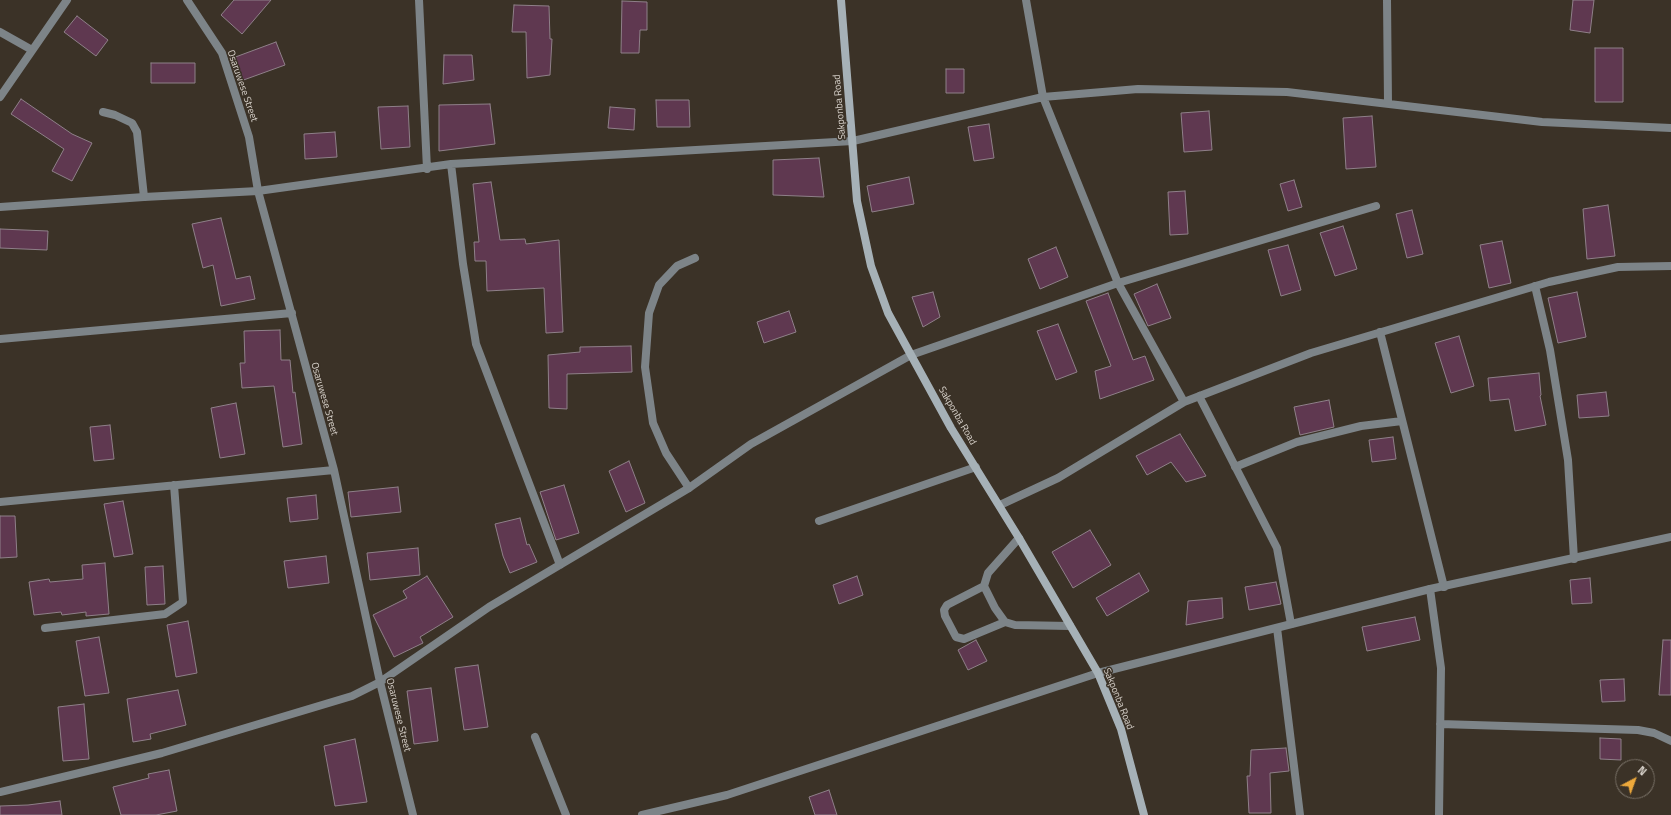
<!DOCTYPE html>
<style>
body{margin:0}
#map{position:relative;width:1671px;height:815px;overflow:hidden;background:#3b3227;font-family:"Titillium Web",sans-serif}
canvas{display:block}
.north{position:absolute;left:1615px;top:759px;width:40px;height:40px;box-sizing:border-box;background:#3b3227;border:1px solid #7b7369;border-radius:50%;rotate:41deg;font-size:11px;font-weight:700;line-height:16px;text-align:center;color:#dad4cd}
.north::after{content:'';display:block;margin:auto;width:14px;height:18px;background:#eda83b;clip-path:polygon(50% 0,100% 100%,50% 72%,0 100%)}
</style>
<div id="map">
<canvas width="1671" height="815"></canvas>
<div class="north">N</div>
</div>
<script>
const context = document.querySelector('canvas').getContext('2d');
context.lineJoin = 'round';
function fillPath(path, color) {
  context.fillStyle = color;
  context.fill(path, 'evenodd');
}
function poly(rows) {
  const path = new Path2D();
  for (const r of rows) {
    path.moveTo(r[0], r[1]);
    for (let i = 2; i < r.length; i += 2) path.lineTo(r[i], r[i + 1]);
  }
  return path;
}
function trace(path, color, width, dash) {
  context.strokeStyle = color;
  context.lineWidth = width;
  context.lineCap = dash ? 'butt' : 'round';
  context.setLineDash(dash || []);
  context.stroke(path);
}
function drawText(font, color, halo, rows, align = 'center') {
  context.font = font + ' "Titillium Web",sans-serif';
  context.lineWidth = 3;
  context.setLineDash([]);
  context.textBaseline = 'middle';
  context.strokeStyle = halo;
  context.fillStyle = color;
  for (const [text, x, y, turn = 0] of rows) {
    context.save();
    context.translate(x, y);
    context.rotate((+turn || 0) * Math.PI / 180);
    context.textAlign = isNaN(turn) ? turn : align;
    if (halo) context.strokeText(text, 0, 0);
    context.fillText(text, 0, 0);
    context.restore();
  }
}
const building = poly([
 [234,0,271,0,242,34,221,15,234,0],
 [1573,0,1594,0,1590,33,1570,30,1573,0],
 [622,1,647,2,647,30,640,30,639,53,621,53,622,1],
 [514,5,549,6,550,39,552,39,550,75,527,78,526,32,512,32,514,5],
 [77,16,108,40,96,56,64,32,77,16],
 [276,42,285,65,238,82,230,59,276,42],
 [1595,48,1623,48,1623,102,1595,102,1595,48],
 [444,55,472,55,474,80,443,84,444,55],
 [151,63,195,63,195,83,151,83,151,63],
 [946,69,964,69,964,93,946,93,946,69],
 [21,99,72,134,92,143,72,181,52,171,64,149,11,114,21,99],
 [656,100,689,100,690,127,657,127,656,100],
 [490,104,495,144,439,151,439,105,490,104],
 [408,106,410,147,381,149,378,107,408,106],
 [610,107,635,109,634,130,608,128,610,107],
 [1209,111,1212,150,1184,152,1181,113,1209,111],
 [1372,116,1376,167,1346,169,1343,118,1372,116],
 [989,124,994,158,974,161,968,127,989,124],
 [335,132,337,157,305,159,304,134,335,132],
 [819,158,824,197,773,195,773,160,819,158],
 [909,177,914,204,872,212,867,186,909,177],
 [1294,180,1302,207,1288,211,1280,184,1294,180],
 [491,182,500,240,525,239,526,244,559,240,563,332,546,333,544,288,487,291,486,261,475,261,474,242,479,242,473,184,491,182],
 [1185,191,1188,234,1170,235,1168,192,1185,191],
 [1608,205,1615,256,1587,259,1583,209,1608,205],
 [1412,210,1423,254,1407,258,1396,214,1412,210],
 [221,218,236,279,250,276,255,299,221,306,213,265,203,268,192,224,221,218],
 [1343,226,1357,269,1335,276,1320,233,1343,226],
 [0,229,48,231,47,250,0,248,0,229],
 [1502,241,1511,283,1489,288,1480,245,1502,241],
 [1288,245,1301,290,1281,296,1268,250,1288,245],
 [1056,247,1068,277,1040,289,1028,259,1056,247],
 [1157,284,1171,318,1148,326,1134,294,1157,284],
 [933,292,940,317,923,327,912,297,933,292],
 [1577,292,1586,337,1558,343,1548,298,1577,292],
 [1108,293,1133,360,1145,356,1154,380,1100,399,1095,371,1111,366,1086,301,1108,293],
 [789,311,796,332,764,343,757,322,789,311],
 [1058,324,1077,372,1056,380,1037,331,1058,324],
 [280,330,281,360,290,360,293,393,295,392,302,444,283,447,274,386,242,388,240,363,245,363,244,331,280,330],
 [1459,336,1474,386,1451,393,1435,343,1459,336],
 [631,346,632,372,567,374,567,409,549,408,548,355,580,352,580,347,631,346],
 [1539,373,1541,395,1540,396,1546,425,1515,431,1509,399,1490,401,1488,378,1539,373],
 [1606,392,1609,416,1579,418,1577,395,1606,392],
 [1329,400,1334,427,1300,435,1294,407,1329,400],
 [236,403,245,454,220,458,211,408,236,403],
 [110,425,114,459,94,461,90,427,110,425],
 [1180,434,1206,476,1186,482,1171,462,1147,475,1136,456,1180,434],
 [1393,437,1396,459,1372,462,1369,440,1393,437],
 [629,461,645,503,626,512,609,471,629,461],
 [564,485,579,533,556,540,540,492,564,485],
 [398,487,401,512,351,517,348,492,398,487],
 [316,495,318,519,290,522,287,498,316,495],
 [123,501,133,554,114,557,104,504,123,501],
 [0,516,15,516,17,557,0,558,0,516],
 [520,518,527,545,529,544,537,562,510,573,503,556,495,524,520,518],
 [1090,530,1111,565,1073,588,1052,552,1090,530],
 [418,548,420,575,370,580,367,553,418,548],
 [326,556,329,583,288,588,284,561,326,556],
 [105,563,109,614,86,616,86,612,62,615,61,612,34,615,29,582,49,579,50,582,83,579,82,565,105,563],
 [163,566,165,604,147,605,145,567,163,566],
 [1139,573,1149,591,1107,616,1096,598,1139,573],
 [427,576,453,617,420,637,423,643,394,657,373,615,407,598,403,591,427,576],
 [857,576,863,595,839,604,833,585,857,576],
 [1590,578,1592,603,1572,604,1570,580,1590,578],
 [1276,582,1281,604,1249,610,1245,587,1276,582],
 [1222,598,1223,618,1186,625,1188,601,1222,598],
 [1415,617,1420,640,1367,651,1362,627,1415,617],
 [188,621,197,673,176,677,167,625,188,621],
 [99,637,109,693,85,696,76,641,99,637],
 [976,640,987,661,968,670,958,650,976,640],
 [1663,640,1671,640,1671,695,1659,695,1663,640],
 [478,665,488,727,464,730,455,668,478,665],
 [1624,679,1625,701,1602,702,1600,680,1624,679],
 [431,688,438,741,414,744,407,691,431,688],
 [178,690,186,725,150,734,151,739,133,742,127,699,178,690],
 [84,704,89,759,63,761,58,707,84,704],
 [1600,738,1621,739,1621,760,1600,759,1600,738],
 [355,739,367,802,335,806,324,746,355,739],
 [1286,748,1289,771,1270,773,1271,813,1249,813,1247,776,1250,776,1251,750,1286,748],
 [169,770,177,811,156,815,121,815,113,787,149,778,148,774,169,770],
 [829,790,837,815,815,815,809,797,829,790],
 [60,801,62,815,0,815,0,806,28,805,60,801]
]);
fillPath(building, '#5f3850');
trace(building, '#8f8089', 1);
trace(poly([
 [103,112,115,115,132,123,137,132,144,197],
 [689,488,666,453,653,423,645,367,649,313,659,285,677,266,695,258],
 [819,521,976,467],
 [1019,538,988,573,984,586,995,608,1005,622,1015,625,1070,626],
 [984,586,947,605,944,610,945,616,956,637,964,639,1005,622]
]), '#7d8488', 8);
trace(poly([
 [187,0,222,53,249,137,258,191,334,470,380,682,413,815],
 [419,0,427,169],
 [1026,0,1043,97,1118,283,1184,402],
 [1387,0,1388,102],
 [0,32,32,50],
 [0,97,67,0],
 [451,164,463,264,476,344,560,565],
 [0,207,144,197,258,191,451,164,853,141,1043,97,1138,89,1287,92,1542,122,1671,128],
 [1535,286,1550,350,1568,460,1574,559],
 [1380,332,1444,587],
 [0,339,292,313],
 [1199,396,1277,548,1291,624],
 [1235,467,1297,442,1361,426,1402,421],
 [0,502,334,470],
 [1000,505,1058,478,1184,402,1311,353,1549,282,1618,267,1671,266],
 [1430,589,1441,668,1439,815],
 [45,628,165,614,183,602,174,485],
 [1277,628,1300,815],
 [1440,724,1638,730,1654,733,1671,741],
 [535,737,566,815],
 [0,792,162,753,352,696,380,682,489,607,689,488,751,444,911,355,1118,283,1376,206],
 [642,815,727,795,1098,673]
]), '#7d8488', 8);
trace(poly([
 [1098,673,1430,589,1671,537]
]), '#7d8488', 8);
trace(poly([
 [841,0,857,201,871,266,888,313,911,355,951,428,1019,538,1098,673,1121,729,1144,815]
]), '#a6b1b7', 8);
drawText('10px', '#dad4cd', '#3b3227', [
 ["Osaruwese Street",242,86,71],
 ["Sakponba Road",840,107,-95],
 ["Osaruwese Street",324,399,74],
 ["Sakponba Road",957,416,60],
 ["Sakponba Road",1118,699,68],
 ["Osaruwese Street",398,715,76]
]);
</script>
